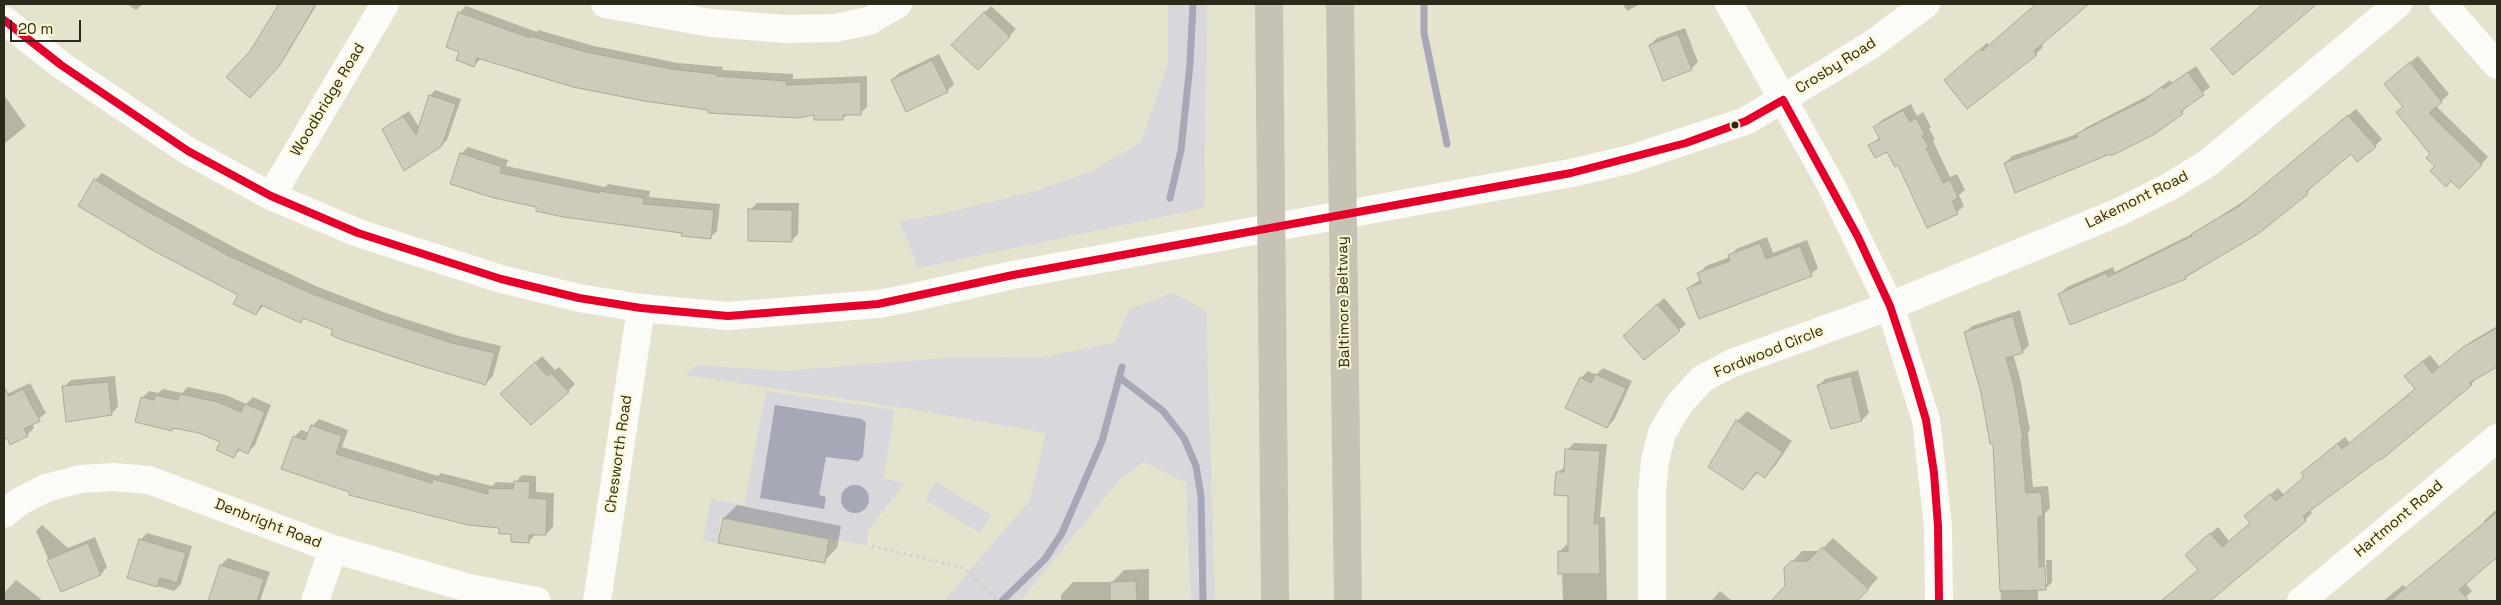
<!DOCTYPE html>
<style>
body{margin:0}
#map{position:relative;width:2501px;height:605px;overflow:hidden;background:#e5e2cd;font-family:"Space Grotesk",sans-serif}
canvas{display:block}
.frame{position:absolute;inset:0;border:5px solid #2c291b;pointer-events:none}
.scale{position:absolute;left:10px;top:20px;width:71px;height:22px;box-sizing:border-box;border:2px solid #2c291b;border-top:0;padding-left:6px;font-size:15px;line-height:18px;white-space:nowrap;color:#2c291b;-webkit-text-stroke:4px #fcf6d0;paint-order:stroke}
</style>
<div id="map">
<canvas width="2501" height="605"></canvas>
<div class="frame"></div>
<div class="scale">20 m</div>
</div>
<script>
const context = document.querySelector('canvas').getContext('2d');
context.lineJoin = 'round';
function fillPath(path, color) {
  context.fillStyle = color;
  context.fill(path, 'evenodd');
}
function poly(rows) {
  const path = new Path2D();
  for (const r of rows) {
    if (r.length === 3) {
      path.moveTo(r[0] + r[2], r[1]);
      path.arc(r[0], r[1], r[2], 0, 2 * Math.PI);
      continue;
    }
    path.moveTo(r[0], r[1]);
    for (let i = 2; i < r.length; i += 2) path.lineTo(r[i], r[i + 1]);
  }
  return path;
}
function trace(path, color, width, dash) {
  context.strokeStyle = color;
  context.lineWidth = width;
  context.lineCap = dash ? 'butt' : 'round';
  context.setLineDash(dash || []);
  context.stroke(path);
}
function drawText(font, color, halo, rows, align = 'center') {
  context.font = font + ' "Space Grotesk",sans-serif';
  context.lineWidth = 4;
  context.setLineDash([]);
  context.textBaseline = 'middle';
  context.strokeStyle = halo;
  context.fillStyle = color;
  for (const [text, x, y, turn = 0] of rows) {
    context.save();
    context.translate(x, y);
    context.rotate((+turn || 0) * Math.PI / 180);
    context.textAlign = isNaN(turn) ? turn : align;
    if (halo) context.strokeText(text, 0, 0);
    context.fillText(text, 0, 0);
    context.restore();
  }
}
fillPath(poly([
 [1168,4,1207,4,1204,208,918,268,900,221,942,214,1036,191,1092,171,1141,142,1168,64],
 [1173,293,1206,311,1215,601,1191,601,1186,483,1144,462,1119,480,1020,601,944,601,1030,500,1046,433,911,409,685,375,696,365,783,371,958,357,1039,358,1114,343,1130,309],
 [766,391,895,410,883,478,904,483,867,532,867,545,772,529,772,527,760,524,759,527,734,523,734,520,720,517,718,543,703,540,711,499,744,505],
 [936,482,991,515,980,533,925,500]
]), '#d7d7dc');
fillPath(poly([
 [775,405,862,419,866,423,863,457,858,461,826,457,819,495,826,497,824,509,760,498],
 [855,499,14]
]), '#a6a7b7');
fillPath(poly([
 [127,4,143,4,136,10],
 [279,4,317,4,286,56,256,89,251,51],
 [1623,4,1640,4,1627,11],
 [2037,4,2087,4,2041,44,2043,47,2036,54,1967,107,1953,73,1987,43,1989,45],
 [2264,4,2315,4,2233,73,2219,42],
 [466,6,537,32,538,30,594,46,678,63,723,67,722,70,793,74,793,79,867,76,867,107,860,113,848,114,842,119,815,114,709,109,481,58,474,66,460,51,459,13],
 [991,6,1016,29,978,69,953,45],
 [1685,28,1698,62,1691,69,1650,45,1657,38],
 [939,54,954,84,947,91,892,80,899,73],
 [2418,56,2449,94,2436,106,2488,157,2459,188,2437,166,2432,155,2397,113,2404,106,2385,84],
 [2196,66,2210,87,2188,104,2182,113,2153,134,2111,153,2005,163,2012,156,2080,133,2085,128,2153,93,2170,80,2172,83],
 [435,90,461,99,447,140,441,145,383,129,409,111,419,127,430,96],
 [4,95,26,126,4,144],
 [1911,104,1917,116,1923,112,1931,127,1929,129,1935,139,1933,141,1950,177,1957,174,1965,190,1959,195,1964,206,1957,212,1898,164,1888,151,1870,145,1880,137,1875,127,1882,120],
 [2356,109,2382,139,2375,146,2351,152,2313,185,2307,193,2257,233,2185,278,2060,294,2067,287,2113,267,2115,272,2194,233,2247,199],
 [468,147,508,160,506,166,605,187,608,184,650,191,649,197,720,204,717,231,710,238,537,210,538,206,461,154],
 [102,173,152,203,237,249,318,287,386,313,459,336,501,346,493,376,486,383,305,318,301,321,264,305,256,314,240,294,80,206,96,179],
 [757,203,799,203,798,234,791,241,750,210],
 [1767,237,1773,253,1807,240,1818,268,1811,274,1688,288,1701,279,1699,273,1706,266,1730,257,1736,249],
 [1664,298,1686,324,1679,330,1625,336],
 [2020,310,2029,345,2022,352,2013,354,2020,378,2030,430,2028,432,2033,487,2048,486,2050,508,2045,513,2045,584,2047,584,2046,560,2052,560,2052,582,2045,589,2038,589,2038,601,2001,601,1994,442,1965,333,1972,326],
 [2497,326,2497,366,2477,377,2471,385,2380,457,2310,510,2312,513,2305,520,2208,601,2162,601,2199,570,2186,555,2218,527,2229,541,2251,522,2253,509,2278,488,2284,495,2306,476,2310,466,2345,437,2350,443,2416,388,2413,369,2430,355,2440,367,2472,341],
 [542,356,555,370,559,367,575,384,568,391,509,387],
 [1603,368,1632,381,1614,420,1607,427,1581,378,1588,371,1596,375],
 [1858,370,1869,413,1862,420,1824,409,1818,386,1825,379],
 [115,376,118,407,111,414,64,387,71,380],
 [30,383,46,413,32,424,34,428,27,435,4,438,4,387,7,394],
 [188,387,226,395,246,404,253,397,271,405,255,445,248,452,241,449,234,456,221,442,199,432,175,427,172,429,142,398,149,391,158,393,163,389,182,393],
 [1747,411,1792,441,1775,466,1765,476,1758,472,1743,489,1737,421],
 [319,419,348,430,342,447,438,476,441,473,492,486,496,482,515,483,522,475,536,476,536,492,554,493,553,527,546,534,535,535,529,541,500,527,351,492,283,468,295,436,301,430,310,433,312,426],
 [1574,443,1607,444,1600,517,1605,517,1607,601,1563,601,1562,573,1559,552,1566,545,1570,545,1569,495,1557,473,1566,466,1567,450],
 [737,505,841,526,837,548,824,561,724,518],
 [2497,509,2497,562,2494,558,2465,583,2472,591,2462,601,2383,601,2403,585,2406,588,2485,522,2484,521],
 [42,525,68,548,95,537,107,567,101,574,62,590,36,531],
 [147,533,192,546,181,584,174,591,129,578,140,540],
 [1833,538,1878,578,1857,601,1773,601,1786,587,1792,562,1802,551,1820,551],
 [228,558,270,572,260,601,210,601,221,565],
 [1149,569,1149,601,1061,601,1061,595,1073,582,1112,582,1124,570],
 [16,580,41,599,39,601,4,601,4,593],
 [1720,591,1732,601,1711,601]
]), '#0003');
trace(poly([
 [1424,4,1424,33,1447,144],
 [1170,198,1181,150,1190,64,1193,4],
 [1119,377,1163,411,1184,438,1196,466,1201,496,1203,601],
 [1002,601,1045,559,1062,533,1102,441,1122,367]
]), '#a6a7b7', 7);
const building = poly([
 [279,4,316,4,280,65,250,98,226,77,250,51,279,4],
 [2036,4,2089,4,2034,51,2037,55,1967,109,1944,80,1980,49,1982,51,2036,4],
 [2263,4,2317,4,2233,75,2211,49,2263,4],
 [458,12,530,38,530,36,586,52,671,69,716,74,716,76,787,81,786,85,861,82,861,115,843,115,843,120,814,120,814,115,798,118,708,113,708,110,644,101,573,87,477,58,474,67,456,60,459,52,446,47,458,12],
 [984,12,1010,37,978,70,951,45,984,12],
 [1678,34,1692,70,1663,81,1649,45,1678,34],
 [932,60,948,92,906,112,891,80,932,60],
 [2410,62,2442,102,2429,113,2482,165,2459,189,2451,181,2446,187,2430,171,2435,166,2426,158,2430,154,2396,112,2403,107,2384,84,2410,62],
 [2188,72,2204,95,2181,111,2183,114,2153,135,2111,156,2110,154,2015,193,2004,163,2078,137,2076,134,2145,100,2162,86,2164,89,2188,72],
 [429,95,456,104,442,146,404,171,382,129,403,116,416,135,429,95],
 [1903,110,1910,122,1916,118,1925,135,1922,136,1929,147,1926,148,1943,183,1950,180,1958,198,1952,201,1958,214,1927,228,1898,165,1895,167,1887,152,1875,158,1868,145,1880,139,1873,127,1903,110],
 [2348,115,2376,147,2357,162,2351,154,2306,192,2308,194,2258,234,2185,277,2186,279,2070,325,2058,294,2106,273,2108,277,2192,236,2191,234,2239,206,2348,115],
 [460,153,502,167,500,173,599,193,599,191,644,198,643,204,714,210,711,239,681,236,682,233,563,217,536,211,536,207,494,198,450,184,460,153],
 [94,179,145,210,229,256,310,293,379,319,452,343,495,353,486,385,422,366,342,340,331,335,333,330,303,318,301,323,261,305,256,315,233,304,238,295,154,251,78,206,94,179],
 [748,209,792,210,792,242,748,241,748,209],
 [1760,243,1766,259,1800,246,1812,276,1699,319,1687,288,1701,283,1697,273,1730,261,1728,255,1760,243],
 [1657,304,1680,331,1644,360,1623,336,1657,304],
 [2013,316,2023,353,2006,358,2014,386,2023,439,2021,439,2026,493,2041,492,2043,516,2038,517,2039,567,2045,566,2046,590,2000,591,1993,444,1990,444,1981,393,1964,332,2013,316],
 [2497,328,2497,367,2469,383,2472,385,2381,460,2380,459,2303,516,2306,521,2210,601,2161,601,2198,570,2185,555,2210,533,2222,547,2250,523,2244,516,2270,494,2276,501,2304,477,2301,473,2338,443,2342,449,2415,389,2404,376,2423,361,2432,373,2463,347,2497,328],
 [535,362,547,376,551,373,569,392,531,425,500,394,535,362],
 [1595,374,1626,388,1607,428,1565,408,1580,377,1591,383,1595,374],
 [1851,376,1862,421,1831,429,1817,385,1851,376],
 [108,382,112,415,66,422,62,386,108,382],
 [4,386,9,396,23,389,40,421,24,429,28,436,10,445,7,438,4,439,4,386],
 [180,394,218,402,241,412,245,404,265,412,248,454,238,449,234,458,216,450,220,442,199,433,173,428,172,431,135,422,141,397,154,400,155,395,178,400,180,394],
 [1736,420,1783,452,1765,478,1756,472,1743,490,1708,467,1736,420],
 [311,425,342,436,336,454,432,483,433,479,488,494,488,488,513,489,514,481,530,482,529,498,547,499,546,535,529,535,529,543,511,542,511,534,499,534,499,528,468,525,349,495,349,492,281,469,293,436,305,440,311,425],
 [1565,449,1600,451,1594,524,1599,524,1600,574,1558,574,1558,551,1568,552,1568,496,1554,495,1556,472,1564,472,1565,449],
 [2497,512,2497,557,2459,590,2469,601,2390,601,2497,512],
 [723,518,829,539,825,563,718,543,723,518],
 [139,539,186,553,177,583,160,578,157,587,127,578,139,539],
 [88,543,101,575,61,592,47,560,88,543],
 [1822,547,1869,589,1857,601,1771,601,1785,586,1784,568,1791,561,1808,561,1822,547],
 [220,565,264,579,257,601,208,601,220,565],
 [1136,581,1137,601,1110,601,1110,582,1136,581]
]);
fillPath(building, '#cdcbba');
trace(building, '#aca999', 1);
trace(poly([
 [872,546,964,568,998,601]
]), '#d1d0ca', 3, [2.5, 4]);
trace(poly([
 [605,4,711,23,786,29,835,28,869,21,898,4],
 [1729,4,1831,185,1890,306,1926,420,1938,526,1939,601],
 [2443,4,2497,65],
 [271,196,385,4],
 [4,514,19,502,46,488,80,479,114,477,149,480,333,549,469,588,537,601],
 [315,601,333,549],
 [1652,601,1652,493,1655,461,1662,433,1680,403,1702,379,1732,363,1890,306,2119,212,2169,187,2208,163,2398,4],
 [2301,601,2497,438]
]), '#fbfbf8', 28);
trace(poly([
 [597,601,641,308]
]), '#fbfbf8', 28);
trace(poly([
 [4,20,61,65,188,151,271,196,358,233,501,279,579,298,641,308,728,316,878,304,910,298,1013,275,1571,173,1627,160,1746,121,1871,45,1926,4]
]), '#fbfbf8', 28);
trace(poly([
 [1269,4,1275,601],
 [1340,4,1348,601]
]), '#c6c3b5', 28);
trace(poly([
 [4,20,61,65,188,151,271,196,358,233,501,279,579,298,641,308,728,316,878,304,1013,275,1571,173,1686,143,1746,121,1783,100],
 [1783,100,1858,237,1890,306,1911,369,1926,420,1934,473,1938,526,1939,601]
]), '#e4002b', 8);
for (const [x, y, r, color] of [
 [1735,125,4.5,"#2c291b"]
]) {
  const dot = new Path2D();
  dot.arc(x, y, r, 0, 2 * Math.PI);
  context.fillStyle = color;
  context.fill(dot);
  trace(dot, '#fcf6d0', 2);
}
drawText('15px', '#2c291b', '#fcf6d0', [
 ["Crosby Road",1836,66,-32],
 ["Woodbridge Road",328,100,-59],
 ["Lakemont Road",2137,200,-26],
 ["Baltimore Beltway",1344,302,-91],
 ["Fordwood Circle",1769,352,-22],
 ["Chesworth Road",619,454,-82],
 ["Hartmont Road",2399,519,-40],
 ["Denbright Road",268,524,21]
]);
</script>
